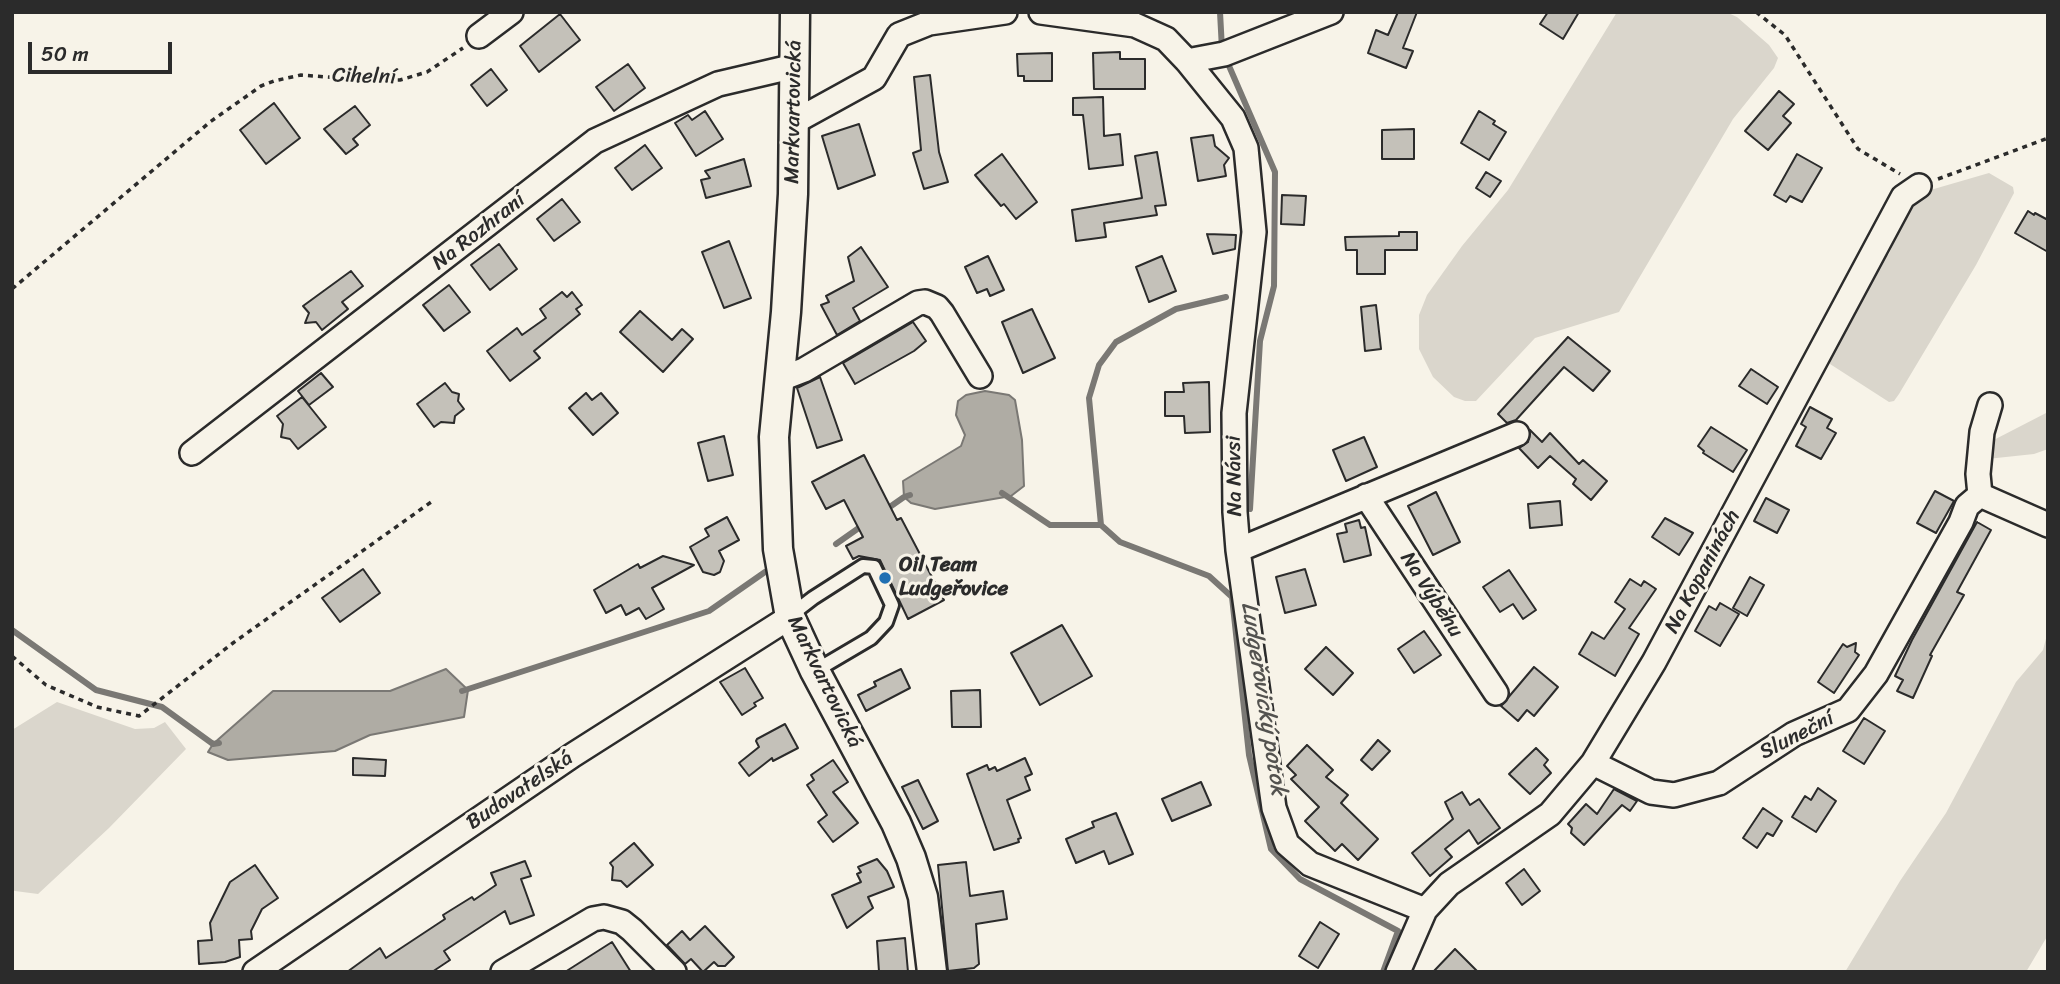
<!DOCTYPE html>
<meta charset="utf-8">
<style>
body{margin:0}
#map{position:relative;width:2060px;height:984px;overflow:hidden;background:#f7f3e8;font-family:Sriracha,sans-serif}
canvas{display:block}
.frame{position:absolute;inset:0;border:14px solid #2b2b2b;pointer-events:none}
.scale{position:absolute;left:28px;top:42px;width:144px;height:32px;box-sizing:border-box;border:4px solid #2b2b2b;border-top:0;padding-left:9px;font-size:21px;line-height:24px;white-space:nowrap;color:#2b2b2b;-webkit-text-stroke:5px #f7f3e8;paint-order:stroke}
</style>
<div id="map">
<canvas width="2060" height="984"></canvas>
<div class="frame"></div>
<div class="scale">50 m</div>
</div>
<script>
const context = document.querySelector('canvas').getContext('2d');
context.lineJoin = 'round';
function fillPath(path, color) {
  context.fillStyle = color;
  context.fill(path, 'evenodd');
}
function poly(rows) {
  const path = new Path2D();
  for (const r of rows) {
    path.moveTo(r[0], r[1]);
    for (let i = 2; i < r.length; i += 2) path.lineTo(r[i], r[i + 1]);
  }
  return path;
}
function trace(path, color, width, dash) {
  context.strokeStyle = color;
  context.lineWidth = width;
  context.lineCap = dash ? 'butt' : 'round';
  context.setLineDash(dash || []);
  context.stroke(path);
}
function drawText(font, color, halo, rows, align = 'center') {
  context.font = font + ' Sriracha,sans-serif';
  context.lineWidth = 6;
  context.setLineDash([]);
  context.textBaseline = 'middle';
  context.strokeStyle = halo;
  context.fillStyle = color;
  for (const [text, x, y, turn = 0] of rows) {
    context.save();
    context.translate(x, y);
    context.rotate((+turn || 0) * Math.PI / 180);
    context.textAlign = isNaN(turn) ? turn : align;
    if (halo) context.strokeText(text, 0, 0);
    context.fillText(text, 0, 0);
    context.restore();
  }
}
fillPath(poly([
 [1617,12,1726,12,1737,17,1769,45,1778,58,1774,68,1733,119,1619,312,1535,338,1476,401,1465,401,1454,397,1433,377,1419,349,1419,315,1427,295,1462,246,1508,190],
 [1989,173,2013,187,2014,193,1976,265,1899,394,1894,401,1889,402,1830,364,1829,358,1884,258,1889,254,1910,205,1927,191],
 [2048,412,2048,449,2034,454,1987,459,1984,445],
 [2048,631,2048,935,2026,972,1845,972,1900,881,1946,813,2016,682,2043,650],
 [57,702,135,729,154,728,165,722,186,749,109,828,38,894,15,891,12,890,12,730]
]), '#dad6cc');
const water = poly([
 [985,391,1009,395,1015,400,1022,440,1024,486,1011,496,935,509,911,503,904,497,903,481,961,446,965,435,956,415,958,401,966,395,985,391],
 [446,669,468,690,464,717,370,735,335,751,228,760,208,752,213,744,273,691,390,691,446,669]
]);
fillPath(water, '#afaca4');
trace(water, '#7a7874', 2);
trace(poly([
 [1220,12,1222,49],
 [1226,59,1275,172,1274,286,1260,341,1250,509],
 [1002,493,1050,525,1101,525,1120,542,1209,576,1232,597,1249,755,1271,849,1300,879,1398,931,1383,972],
 [884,511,904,497,910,495],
 [1101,525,1089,398,1099,365,1116,342,1176,309,1226,297],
 [836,544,863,525],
 [12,630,96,690,162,707,213,744,219,743],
 [462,691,709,611,765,572]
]), '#7a7874', 6);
const building = poly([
 [1398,12,1417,12,1403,48,1413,51,1406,68,1368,53,1376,30,1388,35,1398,12],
 [1548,12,1579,12,1563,39,1540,24,1548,12],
 [560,14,580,40,539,72,520,46,560,14],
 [1120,52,1120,59,1145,59,1145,89,1094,89,1093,53,1120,52],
 [1052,53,1052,81,1024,81,1024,76,1018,76,1017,54,1052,53],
 [628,64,645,88,614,111,596,87,628,64],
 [491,69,507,90,487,106,471,85,491,69],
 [930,75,939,152,948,182,924,189,913,153,921,150,914,77,930,75],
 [1779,91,1794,104,1783,116,1791,123,1768,150,1745,131,1779,91],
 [1103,97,1104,136,1120,134,1123,165,1089,169,1083,115,1073,115,1073,98,1103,97],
 [274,103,300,138,266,164,240,130,274,103],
 [355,106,370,125,353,139,358,145,346,154,324,129,355,106],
 [705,111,723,139,696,156,675,123,688,115,692,120,705,111],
 [1479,111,1495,121,1493,124,1506,132,1489,160,1461,143,1479,111],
 [859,124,875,175,838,189,822,136,859,124],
 [1414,129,1414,159,1382,159,1382,130,1414,129],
 [1213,135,1215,146,1229,158,1224,165,1226,176,1198,181,1191,138,1213,135],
 [645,145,662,168,632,190,615,168,645,145],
 [1157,152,1166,205,1155,206,1157,215,1104,223,1106,237,1076,241,1072,210,1142,198,1135,156,1157,152],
 [1002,154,1037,202,1016,219,1004,204,1001,206,975,175,1002,154],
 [1797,154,1822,168,1802,202,1790,196,1786,202,1774,195,1797,154],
 [744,159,751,186,706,198,701,180,710,178,705,171,744,159],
 [1486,172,1501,181,1490,197,1476,188,1486,172],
 [1282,195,1306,196,1304,225,1281,224,1282,195],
 [562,199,580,222,554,241,537,219,562,199],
 [2028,211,2034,215,2035,213,2048,220,2048,252,2015,233,2028,211],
 [1399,232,1417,232,1417,250,1385,250,1385,274,1357,274,1357,250,1346,250,1345,237,1399,236,1399,232],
 [1207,234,1236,235,1235,249,1213,254,1207,234],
 [729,241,751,298,724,308,702,252,729,241],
 [499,244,517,269,490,290,471,265,499,244],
 [861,247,888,287,853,308,860,321,837,335,821,305,829,302,826,296,854,281,848,257,861,247],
 [988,256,1004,290,990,296,987,289,977,293,965,267,988,256],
 [1162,256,1176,291,1149,302,1136,267,1162,256],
 [351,271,363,286,342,302,348,309,322,330,316,322,305,323,309,313,303,306,351,271],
 [449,285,470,312,444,331,423,305,449,285],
 [562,292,567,297,572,292,582,305,576,309,580,314,534,351,540,358,510,381,487,351,517,328,522,335,546,318,540,309,562,292],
 [1376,305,1381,349,1365,351,1361,307,1376,305],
 [1032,309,1055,358,1023,373,1002,322,1032,309],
 [640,311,672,340,682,329,693,339,663,372,620,332,640,311],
 [913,322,926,341,914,351,855,384,843,363,913,322],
 [1568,337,1610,371,1593,391,1564,367,1516,420,1507,423,1498,414,1568,337],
 [1751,369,1778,387,1767,404,1739,386,1751,369],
 [321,373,333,387,309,405,298,391,321,373],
 [820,377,842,440,817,448,797,388,820,377],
 [1209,382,1210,432,1185,433,1184,416,1165,416,1165,392,1184,392,1183,383,1209,382],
 [445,383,452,392,459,394,458,401,464,409,455,416,454,423,441,422,434,427,417,404,445,383],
 [586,393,592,400,601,393,618,413,593,435,569,408,586,393],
 [302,397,326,427,298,449,290,439,281,437,283,424,277,416,302,397],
 [1810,407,1832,419,1827,428,1836,433,1821,459,1796,446,1806,427,1801,424,1810,407],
 [1711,427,1747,450,1733,472,1703,453,1704,451,1698,446,1711,427],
 [1530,430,1542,442,1550,433,1579,464,1583,460,1607,481,1591,500,1573,484,1576,479,1550,456,1538,468,1519,448,1528,442,1530,430],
 [724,436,733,475,708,481,698,443,724,436],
 [1364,437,1377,467,1346,481,1333,450,1364,437],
 [864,455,897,520,901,518,944,600,908,619,880,560,859,556,853,559,846,546,863,537,844,500,826,509,812,482,864,455],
 [1935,491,1954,501,1936,533,1917,523,1935,491],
 [1436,492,1460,542,1433,555,1408,506,1436,492],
 [1766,498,1789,510,1777,533,1754,521,1766,498],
 [1560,501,1562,525,1530,528,1528,504,1560,501],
 [727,517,739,540,719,551,724,561,720,572,714,575,703,572,690,547,709,536,705,529,727,517],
 [1665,518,1693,533,1679,555,1652,537,1665,518],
 [1359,520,1361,528,1365,527,1371,555,1344,562,1337,534,1347,532,1345,524,1359,520],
 [1977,522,1991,530,1957,592,1964,595,1930,655,1932,656,1913,698,1897,691,1903,680,1895,676,1912,640,1977,522],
 [663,556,694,565,652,588,664,609,646,619,639,608,626,615,621,605,606,613,594,590,638,564,640,568,663,556],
 [363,569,380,593,340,622,322,598,363,569],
 [1305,569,1316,605,1285,613,1276,577,1305,569],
 [1509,570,1536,610,1523,619,1513,604,1500,612,1483,587,1509,570],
 [1750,577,1764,585,1747,616,1733,608,1750,577],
 [1630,579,1641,586,1644,581,1656,589,1629,628,1639,634,1615,676,1579,654,1592,632,1604,639,1625,609,1615,602,1630,579],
 [1720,603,1739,614,1720,646,1695,631,1709,606,1716,610,1720,603],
 [1062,625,1092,676,1040,705,1011,653,1062,625],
 [1424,631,1441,655,1414,673,1398,649,1424,631],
 [1856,643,1855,652,1859,655,1834,693,1818,682,1843,644,1847,647,1856,643],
 [1326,647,1353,673,1333,695,1305,669,1326,647],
 [1534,667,1558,687,1534,716,1527,710,1518,721,1501,706,1534,667],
 [745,668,763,698,754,703,756,706,742,715,720,682,745,668],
 [901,669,910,688,866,711,858,695,876,686,874,682,901,669],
 [980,690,981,727,952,727,951,691,980,690],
 [1864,718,1885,731,1864,764,1843,751,1864,718],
 [785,724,798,748,773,761,772,758,749,776,739,763,759,747,756,741,757,739,785,724],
 [1378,740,1390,751,1372,770,1361,760,1378,740],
 [1307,745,1333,770,1326,777,1348,795,1341,803,1378,839,1358,860,1342,844,1335,851,1305,821,1319,807,1291,779,1296,775,1287,766,1307,745],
 [1536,748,1548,760,1544,765,1551,773,1530,794,1509,774,1536,748],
 [353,758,386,760,385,776,353,775,353,758],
 [1025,758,1032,774,1025,777,1030,790,1007,800,1021,838,1018,839,1019,842,994,850,967,774,987,765,989,770,995,767,997,771,1025,758],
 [833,760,848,782,833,792,858,823,833,842,818,822,827,815,807,785,814,780,811,775,833,760],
 [918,780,938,821,923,829,902,787,918,780],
 [1201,782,1211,805,1172,821,1162,799,1201,782],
 [1818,788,1836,801,1816,832,1792,817,1805,796,1811,800,1818,788],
 [1614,789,1637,801,1630,811,1622,805,1584,845,1571,833,1572,828,1568,824,1586,804,1597,814,1614,789],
 [1462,792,1470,805,1479,799,1500,828,1478,844,1469,830,1445,849,1452,857,1430,876,1412,853,1453,819,1445,802,1462,792],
 [1763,808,1782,821,1773,836,1767,833,1757,848,1743,838,1763,808],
 [1116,813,1133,854,1109,864,1104,851,1076,863,1066,839,1094,827,1092,822,1116,813],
 [634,843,653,865,627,887,621,881,612,880,613,867,610,863,634,843],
 [877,859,887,871,894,887,868,897,873,908,847,928,832,895,861,882,857,874,861,872,858,867,877,859],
 [525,861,531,876,521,879,534,915,510,924,505,911,444,951,450,960,432,972,347,972,380,948,386,958,445,919,443,915,472,897,474,900,496,885,491,873,525,861],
 [966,862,970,896,1003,891,1007,919,976,924,979,964,974,968,948,971,938,865,966,862],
 [255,865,278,898,262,909,251,931,252,939,239,940,240,957,225,962,199,964,198,941,212,940,210,923,230,882,255,865],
 [1524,869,1540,891,1522,905,1506,883,1524,869],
 [1320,922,1339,934,1318,968,1299,956,1320,922],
 [705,926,734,957,725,966,718,966,714,962,703,972,691,959,685,964,667,945,682,931,690,940,705,926],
 [905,938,908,972,879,972,877,941,905,938],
 [612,942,631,972,565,972,612,942],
 [1455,949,1478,972,1433,972,1455,949]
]);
fillPath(building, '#c4c1b9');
trace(building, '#2b2b2b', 2);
const service = poly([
 [791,615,813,598,863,566,874,567,892,605,886,622,871,638,815,671]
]);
const minor = poly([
 [1041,12,1135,25,1166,39,1187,61,1233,118,1246,148,1254,232,1234,413,1235,512,1238,550,1274,808,1287,844,1310,864,1425,910],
 [479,36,511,12],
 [1187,61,1224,54,1331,12],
 [794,122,874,78,899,35,929,23,1005,12],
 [778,380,804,370,918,303,925,302,937,307,942,313,980,376],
 [192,453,595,141,718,84,795,66],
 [1980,495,2048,525],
 [1366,496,1496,693],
 [1238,550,1517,434],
 [1593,763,1651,792,1674,795,1719,783,1794,734,1848,710,1876,674,1961,522,1967,506,1980,495,1978,474,1982,432,1990,405],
 [255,972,573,755,790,617],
 [503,972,593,919,604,917,622,922,632,930,674,972],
 [1398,972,1425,910,1449,884,1550,814,1593,763,1654,662,1903,197,1919,186]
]);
const tertiary = poly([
 [795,12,793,194,786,312,774,437,778,549,790,617,815,671,896,823,911,858,923,897,932,972]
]);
trace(service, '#2b2b2b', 18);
trace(minor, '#2b2b2b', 28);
trace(tertiary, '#2b2b2b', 33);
trace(poly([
 [1756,12,1785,35,1858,149,1900,174],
 [1938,179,2048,138],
 [12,289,210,122,261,86,274,81,301,75,380,81,400,80,427,72,463,48],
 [12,656,46,685,97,707,139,716,233,643,434,500]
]), '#2b2b2b', 3.5, [5, 5]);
trace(service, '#f7f3e8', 12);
trace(minor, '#f7f3e8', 23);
trace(tertiary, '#f7f3e8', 28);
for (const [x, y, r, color] of [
 [885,578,7,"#1f6fb2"]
]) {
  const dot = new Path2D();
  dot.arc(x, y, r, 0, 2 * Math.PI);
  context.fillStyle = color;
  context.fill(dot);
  trace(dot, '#f7f3e8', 2.5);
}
drawText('21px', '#2b2b2b', '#f7f3e8', [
 ["Cihelní",364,77,2],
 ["Markvartovická",794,112,-89],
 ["Na Rozhraní",479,232,-38],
 ["Na Návsi",1235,476,-91],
 ["Na Kopaninách",1703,572,-62],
 ["Na Výběhu",1431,595,57],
 ["Markvartovická",824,682,64],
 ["Sluneční",1797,736,-27],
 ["Budovatelská",520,791,-34]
]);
drawText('bold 21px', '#2b2b2b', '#f7f3e8', [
 ["Oil Team",899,566],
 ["Ludgeřovice",899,590]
], 'left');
drawText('italic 23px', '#53524f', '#f7f3e8', [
 ["Ludgeřovický potok",1263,699,81]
]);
</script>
